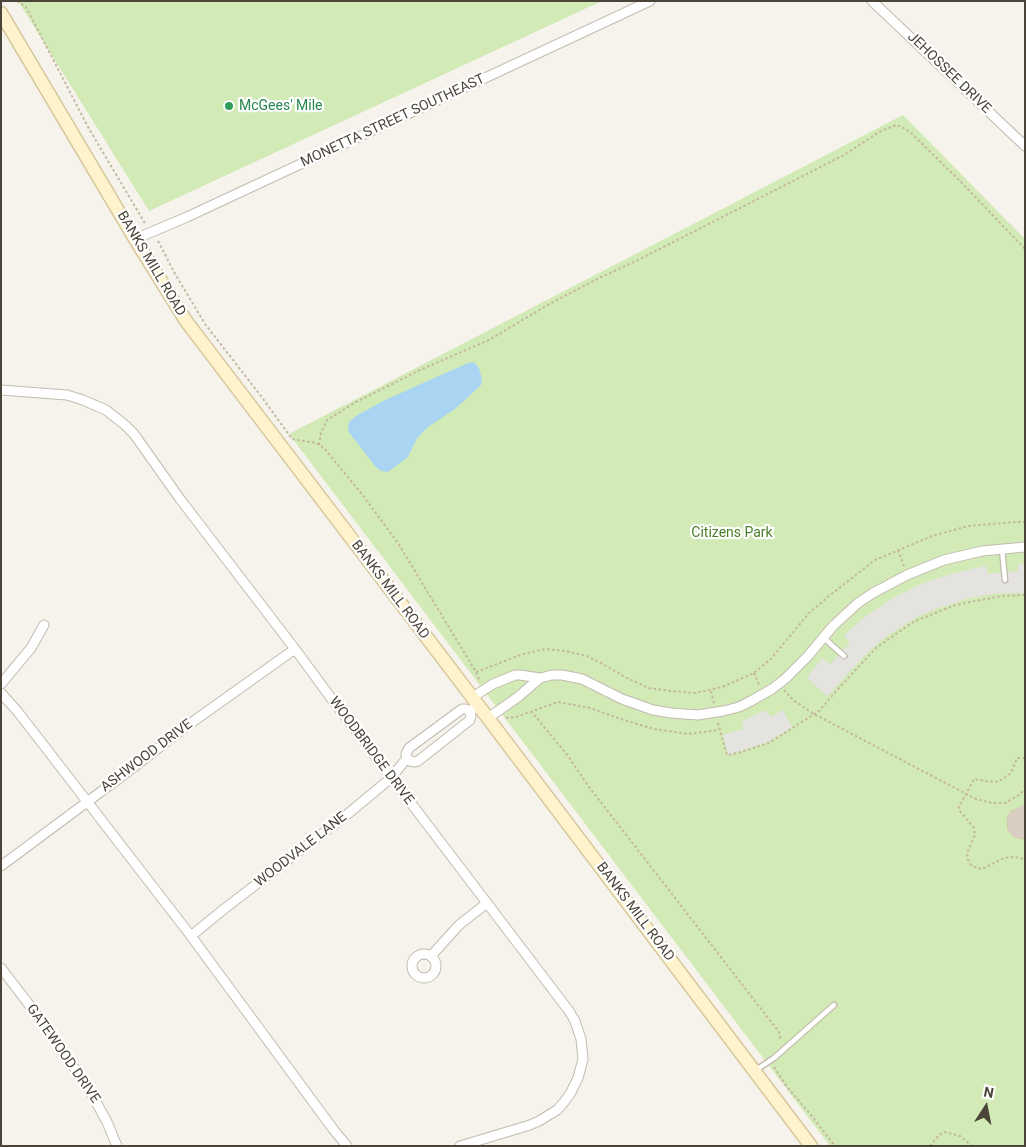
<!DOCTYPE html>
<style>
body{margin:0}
#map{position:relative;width:1026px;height:1147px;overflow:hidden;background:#f6f3ec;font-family:Roboto,sans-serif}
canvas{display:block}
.frame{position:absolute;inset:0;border:2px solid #4b4439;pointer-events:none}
.north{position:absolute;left:961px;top:1082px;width:50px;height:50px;-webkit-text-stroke:4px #fff;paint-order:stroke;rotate:11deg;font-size:14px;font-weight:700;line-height:20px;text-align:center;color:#4b4439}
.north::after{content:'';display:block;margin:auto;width:18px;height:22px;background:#4b4439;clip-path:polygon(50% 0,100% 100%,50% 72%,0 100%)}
</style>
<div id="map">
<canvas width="1026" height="1147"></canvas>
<div class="frame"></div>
<div class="north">N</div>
</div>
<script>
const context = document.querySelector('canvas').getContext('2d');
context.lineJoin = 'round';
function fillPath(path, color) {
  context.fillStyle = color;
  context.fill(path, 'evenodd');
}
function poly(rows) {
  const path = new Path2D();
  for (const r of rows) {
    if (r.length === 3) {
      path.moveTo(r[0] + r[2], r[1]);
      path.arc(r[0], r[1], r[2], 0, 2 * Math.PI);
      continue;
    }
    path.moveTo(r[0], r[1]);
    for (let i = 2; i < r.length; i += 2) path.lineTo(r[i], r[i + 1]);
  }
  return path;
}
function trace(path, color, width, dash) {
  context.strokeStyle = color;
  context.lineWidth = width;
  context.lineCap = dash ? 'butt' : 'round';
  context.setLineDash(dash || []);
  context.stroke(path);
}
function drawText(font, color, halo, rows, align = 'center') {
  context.font = font + ' Roboto,sans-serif';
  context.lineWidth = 4.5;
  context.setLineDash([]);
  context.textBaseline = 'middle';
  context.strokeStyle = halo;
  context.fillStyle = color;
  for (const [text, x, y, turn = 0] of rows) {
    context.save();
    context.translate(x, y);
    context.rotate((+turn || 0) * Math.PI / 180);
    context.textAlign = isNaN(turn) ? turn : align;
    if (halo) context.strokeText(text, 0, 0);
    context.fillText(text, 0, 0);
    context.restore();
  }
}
fillPath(poly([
 [18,1,602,1,149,211],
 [903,115,1025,239,1025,1146,830,1146,289,434]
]), '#d2eab5');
fillPath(poly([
 [1018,564,1025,564,1025,593,1004,593,985,595,966,599,938,608,917,617,884,638,868,652,827,696,807,678,822,658,830,664,850,643,844,635,866,616,895,597,921,584,951,574,976,568,986,566,988,574,1018,571],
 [766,710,771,717,783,710,792,727,767,742,728,755,723,735,744,729,742,721]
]), '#e5e3e0');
fillPath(poly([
 [474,362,479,368,482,380,481,385,455,409,428,427,417,438,408,457,388,472,381,471,375,466,348,431,349,422,356,416,385,400,468,363]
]), '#a9d4f2');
const building = poly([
 [1025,805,1025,839,1014,837,1008,830,1007,819,1011,811,1025,805]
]);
fillPath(building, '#d8cfc1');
trace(building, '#d3c7b4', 1);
const lane = poly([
 [1002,549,1005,580],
 [824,638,844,656],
 [756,1070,774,1058,834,1005]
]);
const street = poly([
 [872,1,1025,146],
 [135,239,187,217,650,1],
 [1,390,67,395,83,400,106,410,125,425,134,434,180,499,295,649,331,698,487,903,569,1011,575,1021,581,1039,583,1059,578,1078,570,1094,564,1102,557,1110,539,1121,530,1125,460,1146],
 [540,678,552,675,562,675,582,679,622,699,653,710,671,713,698,715,723,711,739,707,751,701,772,689,785,679,808,656,833,626,858,603,873,593,907,575,944,560,982,551,1025,547],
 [1,684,31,648,44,625],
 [1,693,18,712,191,936,333,1129,347,1146],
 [473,697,493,684,515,675,520,675,540,678,518,697,488,718],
 [407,758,410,761,415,762,418,761,470,720,471,716,469,711],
 [1,866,126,773,191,723,295,649],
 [191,936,224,909,344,817,391,778,407,758,406,754,409,748,462,709,466,709,469,711,479,706],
 [424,966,12],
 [431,956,459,925,487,903],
 [1,968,44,1024,89,1089,107,1122,117,1146]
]);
const secondary = poly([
 [1,13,135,239,186,321,469,693,811,1146]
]);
trace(lane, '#c2bbae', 7);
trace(street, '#c2bbae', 11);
trace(secondary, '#d6c79b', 15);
trace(poly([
 [17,1,26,7,88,127,140,215,146,225],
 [158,241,174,272,205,324,261,396,292,439,316,443,324,448,361,493,398,543,476,672,480,682],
 [319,445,321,433,327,420,356,402,420,370,489,340,551,303,597,279,638,260,844,155,879,132,896,125,902,127,911,133,961,182,1025,249],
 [898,550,904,566],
 [476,672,523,654,546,649,565,651,587,656,603,664,629,679,649,688,671,691,695,693,722,687,754,673,771,659,809,613,829,596,875,560,932,536,968,526,1015,522,1025,522],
 [754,673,759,685],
 [784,690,793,700,814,714,976,799,992,803,1005,803,1019,795,1025,789],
 [711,691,714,703],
 [531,711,568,756,589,787,779,1032,781,1041],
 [506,718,516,717,558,702,590,708,621,719,654,729,688,734,719,730],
 [718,723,727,755,738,753,769,743,819,711,837,690,876,648,913,622,955,605,1002,596,1025,595],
 [1025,758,1017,758,1011,773,1003,779,996,782,986,781,974,779,959,807,959,810,974,828,975,835,967,853,968,860,971,865,977,868,982,869,1004,858,1014,857,1025,859],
 [774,1067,787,1087,807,1110,835,1146],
 [930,1146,939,1135,945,1132,960,1136,972,1146]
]), '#c4b79f', 2, [2.5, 2.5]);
trace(lane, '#fff', 4.5);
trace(street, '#fff', 9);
trace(secondary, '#fff3cd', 12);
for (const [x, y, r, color] of [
 [229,106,5,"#2e9e5b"]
]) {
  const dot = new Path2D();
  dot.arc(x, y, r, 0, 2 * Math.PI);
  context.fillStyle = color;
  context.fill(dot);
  trace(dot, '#fff', 2);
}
drawText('14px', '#4b4439', '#fff', [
 ["JEHOSSEE DRIVE",949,73,44],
 ["MONETTA STREET SOUTHEAST",393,121,-25],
 ["BANKS MILL ROAD",151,264,59],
 ["BANKS MILL ROAD",390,590,53],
 ["WOODBRIDGE DRIVE",371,751,53],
 ["ASHWOOD DRIVE",147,756,-37],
 ["WOODVALE LANE",301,850,-38],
 ["BANKS MILL ROAD",635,912,53],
 ["GATEWOOD DRIVE",63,1054,55]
]);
drawText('14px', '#27864d', '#fff', [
 ["McGees' Mile",239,106]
], 'left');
drawText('14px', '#4a7f2a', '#fff', [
 ["Citizens Park",732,533]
]);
</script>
